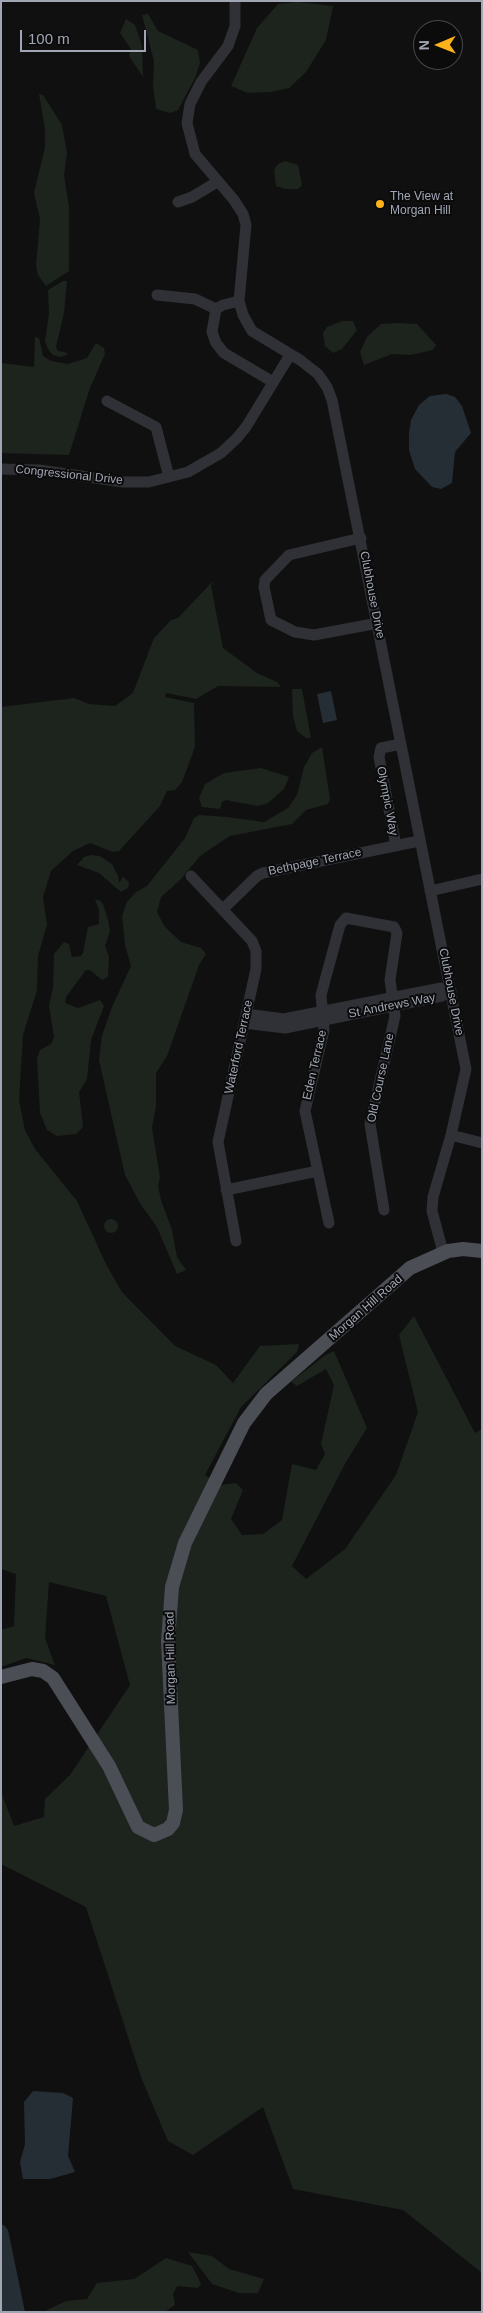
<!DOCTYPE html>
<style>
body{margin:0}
#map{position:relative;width:483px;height:2313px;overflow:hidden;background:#101011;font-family:Helvetica,sans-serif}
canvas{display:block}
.frame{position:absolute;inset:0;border:2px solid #a0a6b3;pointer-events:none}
.north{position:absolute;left:413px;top:20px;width:50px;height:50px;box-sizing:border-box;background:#0b0b0c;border:1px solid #47494f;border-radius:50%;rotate:269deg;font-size:14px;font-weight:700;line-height:20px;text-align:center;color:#a0a6b3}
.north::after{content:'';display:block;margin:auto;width:18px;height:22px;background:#fdb21c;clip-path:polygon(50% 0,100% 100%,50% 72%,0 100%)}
.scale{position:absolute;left:20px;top:30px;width:126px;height:22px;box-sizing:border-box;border:2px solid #a0a6b3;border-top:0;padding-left:6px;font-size:15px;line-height:18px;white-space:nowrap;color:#a0a6b3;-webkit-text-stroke:4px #0b0b0c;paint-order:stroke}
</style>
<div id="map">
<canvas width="483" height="2313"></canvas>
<div class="frame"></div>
<div class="north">N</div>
<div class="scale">100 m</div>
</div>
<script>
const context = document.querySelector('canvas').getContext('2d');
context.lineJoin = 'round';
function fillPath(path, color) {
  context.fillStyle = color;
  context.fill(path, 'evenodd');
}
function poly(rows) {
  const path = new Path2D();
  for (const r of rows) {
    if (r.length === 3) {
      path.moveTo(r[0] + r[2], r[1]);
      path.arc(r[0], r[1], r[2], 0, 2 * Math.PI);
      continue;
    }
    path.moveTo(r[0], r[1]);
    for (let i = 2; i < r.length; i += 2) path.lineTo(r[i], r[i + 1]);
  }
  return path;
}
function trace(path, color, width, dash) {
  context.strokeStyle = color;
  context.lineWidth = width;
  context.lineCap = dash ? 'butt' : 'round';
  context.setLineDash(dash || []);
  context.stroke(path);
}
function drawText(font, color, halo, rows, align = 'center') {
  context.font = font + ' Helvetica,sans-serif';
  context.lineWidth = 4;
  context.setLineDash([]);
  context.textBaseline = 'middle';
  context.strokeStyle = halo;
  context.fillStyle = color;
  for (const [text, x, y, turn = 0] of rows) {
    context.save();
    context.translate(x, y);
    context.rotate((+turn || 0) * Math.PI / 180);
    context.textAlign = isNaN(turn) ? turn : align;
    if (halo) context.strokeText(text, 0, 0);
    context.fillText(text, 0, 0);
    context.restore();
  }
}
fillPath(poly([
 [298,2,333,6,326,40,306,72,289,88,271,92,248,93,231,86,257,28,278,4],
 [148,14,158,31,198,50,200,63,195,78,178,110,170,113,156,109,153,86,154,61,142,15],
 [126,19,135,25,142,45,143,77,129,56,131,49,120,33],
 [39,94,43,95,62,125,67,153,64,175,69,207,69,271,46,286,38,275,36,266,40,219,34,193,45,147,45,129],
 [285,161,298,165,302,185,298,189,285,189,276,186,274,170,278,164],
 [63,281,67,281,64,313,56,347,58,351,67,353,67,355,60,357,53,355,48,349,45,341,49,314,48,290],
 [342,321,353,321,357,330,342,349,333,353,325,346,323,333,327,327],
 [399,323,417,324,436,345,433,350,411,355,392,354,364,365,360,352,367,337,381,324],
 [35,337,39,338,43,356,51,361,68,364,87,358,96,343,104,348,105,354,90,388,69,455,1,453,1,363,34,367],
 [213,581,211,586,223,648,257,673,277,682,281,687,218,686,196,699,166,693,165,697,194,703,195,747,182,782,175,790,167,791,160,806,119,851,113,852,90,843,73,851,51,871,43,897,47,925,38,956,37,990,23,1035,19,1100,25,1130,35,1149,77,1201,106,1264,122,1292,175,1346,216,1365,233,1383,260,1346,299,1344,297,1352,241,1407,205,1475,221,1485,236,1483,243,1490,231,1519,242,1535,263,1534,282,1520,292,1464,316,1470,325,1454,321,1444,334,1385,326,1369,297,1386,291,1382,324,1356,334,1351,367,1428,346,1462,292,1566,306,1579,345,1549,396,1475,418,1412,399,1335,414,1316,475,1433,482,1429,482,2273,403,2210,293,2189,263,2107,193,2155,168,2141,141,2077,86,1907,1,1864,1,1792,14,1826,44,1817,45,1799,70,1775,130,1685,106,1596,49,1582,45,1638,55,1665,26,1658,1,1667,1,1630,14,1626,16,1574,1,1569,1,707,74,698,89,704,115,706,133,693,154,638,171,620,178,618],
 [292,689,302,689,311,738,306,738,297,731,293,716],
 [322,747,330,799,328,804,306,810,292,824,230,836,200,856,181,879,161,897,157,912,165,927,181,942,201,948,206,954,199,965,167,1056,156,1073,156,1106,152,1128,160,1177,158,1186,161,1200,172,1230,177,1257,186,1270,177,1274,157,1227,141,1205,125,1175,99,1060,102,1036,112,1007,131,966,125,945,122,916,127,902,136,892,147,886,185,838,194,818,199,815,227,817,264,822,288,808,297,795,304,767,312,753],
 [261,768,289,777,284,789,268,803,258,806,226,800,222,802,220,809,202,807,199,798,205,784,224,773],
 [91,855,100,856,112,864,118,876,119,883,123,877,129,882,128,888,121,892,99,873,77,865,84,857],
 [95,900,99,900,103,904,108,920,110,931,105,946,109,957,108,977,102,980,90,970,86,970,66,997,65,1003,78,1008,100,1000,104,1006,91,1040,87,1079,79,1092,83,1127,76,1134,57,1136,47,1130,40,1113,37,1059,40,1050,51,1044,54,1037,49,1006,53,988,54,954,64,942,69,944,72,957,81,956,83,953,88,927,99,924,99,910],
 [111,1226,7],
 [188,2252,212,2256,229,2269,264,2279,258,2293,239,2293,212,2284],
 [166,2258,192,2266,201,2284,198,2288,177,2286,173,2294,175,2305,165,2312,43,2312,66,2301,87,2299,97,2283,134,2279]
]), '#1c241d');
fillPath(poly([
 [446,394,455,397,462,406,471,433,455,452,452,483,441,489,432,487,415,469,409,450,409,433,411,420,419,405,430,396],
 [331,691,337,720,323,723,317,694],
 [33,2091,63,2093,73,2098,68,2156,75,2172,50,2179,23,2179,20,2162,25,2144,24,2102],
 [1,2225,4,2225,8,2230,25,2312,1,2312]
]), '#262e35');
trace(poly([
 [235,1,235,26,228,46,201,82,190,104,187,123,195,154,234,200,243,214,246,225,239,301,243,315,252,331,300,360,318,374,327,387,332,400,466,1069,451,1135,433,1197,432,1211,443,1252],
 [178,202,192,197,217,182],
 [157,295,195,299,216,309],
 [239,301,223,305,216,309,212,332,216,343,224,353,273,382],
 [107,401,156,427,169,477],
 [1,469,39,470,123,482,149,482,188,472,221,453,237,438,246,427,290,355],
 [361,538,289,555,265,580,264,587,271,620,295,632,314,635,378,623],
 [396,846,379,757,381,748,401,744],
 [191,876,252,941,256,951,256,969,218,1142,236,1241],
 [430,891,482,879],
 [223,909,257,876,263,873,419,841],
 [246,1014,284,1019,441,988,451,991],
 [244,1023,285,1028,442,996,451,991],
 [451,1135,482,1143],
 [226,1190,318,1171],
 [329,1223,305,1111,324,1030,321,995,340,925,346,918,394,927,397,933,390,980,395,1016,370,1124,384,1210]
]), '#303136', 11);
trace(poly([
 [1,1677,32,1669,43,1671,53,1678,109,1766,138,1827,154,1835,168,1829,173,1823,176,1810,168,1641,172,1587,185,1543,244,1423,266,1394,410,1268,448,1251,463,1249,482,1251]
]), '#4c4e56', 14);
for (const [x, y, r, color] of [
 [380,204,5,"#fdb21c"]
]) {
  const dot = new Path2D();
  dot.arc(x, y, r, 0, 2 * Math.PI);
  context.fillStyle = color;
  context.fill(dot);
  trace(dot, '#0b0b0c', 2);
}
drawText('12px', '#a0a6b3', '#0b0b0c', [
 ["The View at",390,197],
 ["Morgan Hill",390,211]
], 'left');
drawText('12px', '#a0a6b3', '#0b0b0c', [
 ["Congressional Drive",69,475,6],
 ["Clubhouse Drive",372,595,79],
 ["Olympic Way",387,801,79],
 ["Bethpage Terrace",315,862,-12],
 ["Clubhouse Drive",451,992,79],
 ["St Andrews Way",392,1006,-11],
 ["Waterford Terrace",239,1047,-78],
 ["Eden Terrace",315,1065,-77],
 ["Old Course Lane",381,1078,-78],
 ["Morgan Hill Road",366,1308,-41],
 ["Morgan Hill Road",171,1658,-91]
]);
</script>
